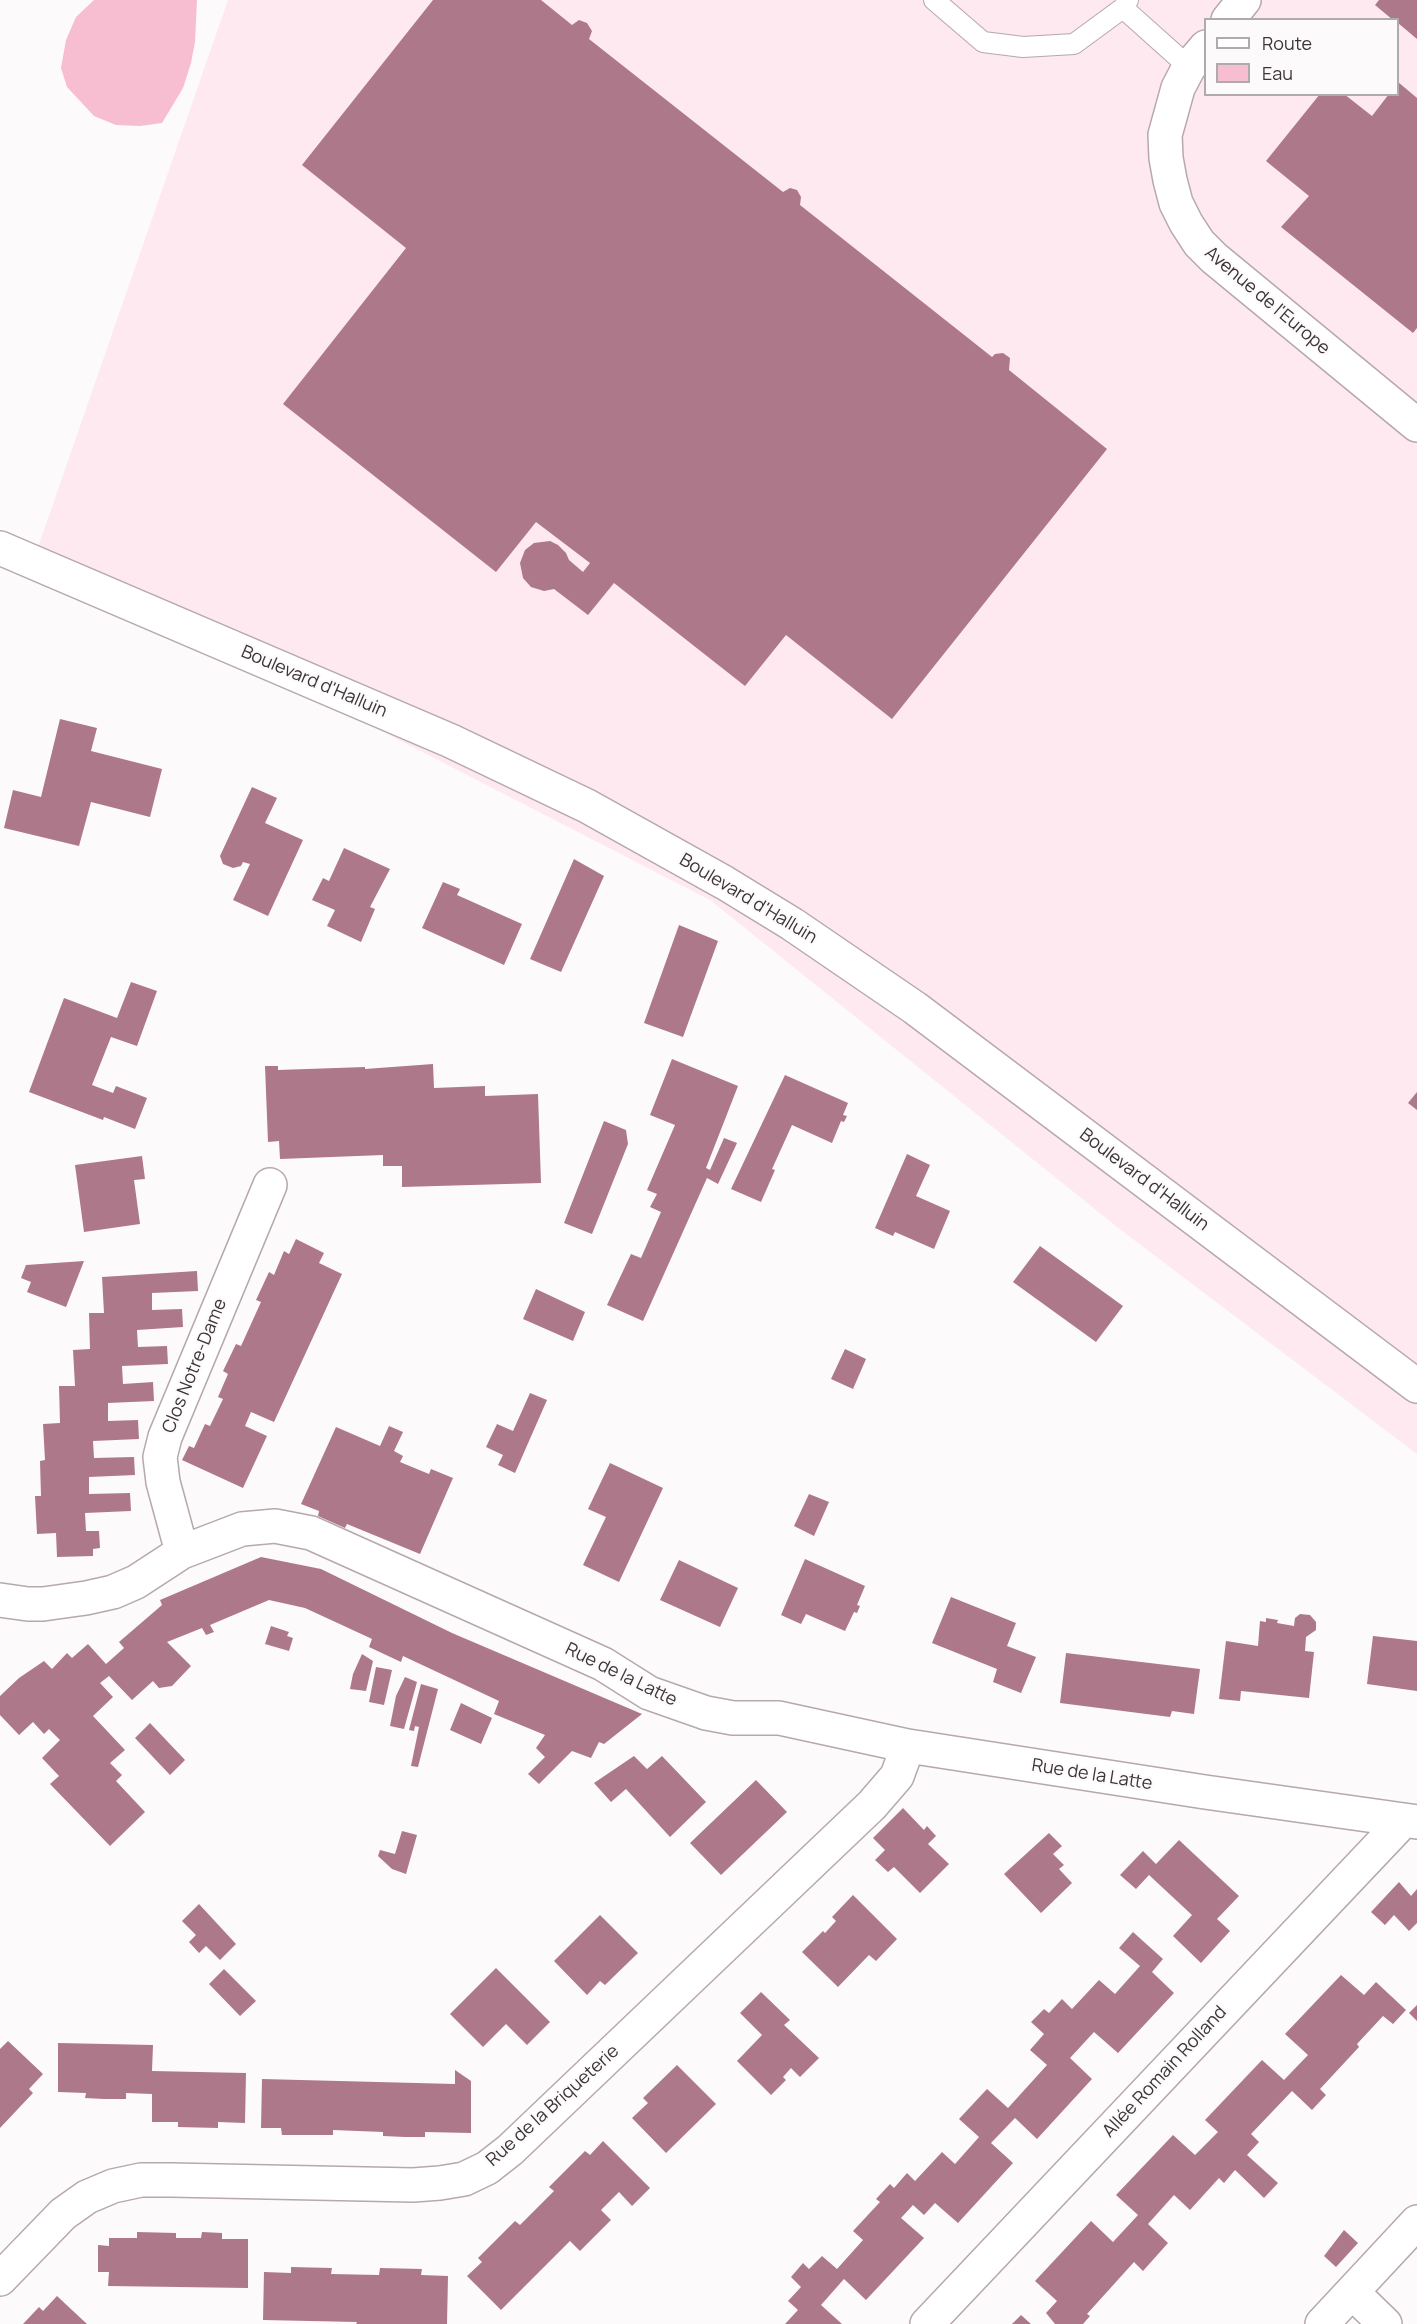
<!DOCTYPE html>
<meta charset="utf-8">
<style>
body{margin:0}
#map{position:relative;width:1417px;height:2324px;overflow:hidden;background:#fdfafb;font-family:Manrope,sans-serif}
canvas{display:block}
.legend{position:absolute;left:1204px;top:18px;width:195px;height:78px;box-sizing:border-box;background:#fdfafb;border:2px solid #afabac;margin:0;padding:8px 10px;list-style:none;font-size:18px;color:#3b3536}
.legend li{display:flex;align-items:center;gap:12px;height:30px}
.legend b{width:30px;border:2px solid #afabac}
</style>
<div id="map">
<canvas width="1417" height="2324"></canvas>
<ul class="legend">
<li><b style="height:8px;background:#fff"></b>Route</li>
<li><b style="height:16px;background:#f7bdd0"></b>Eau</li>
</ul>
</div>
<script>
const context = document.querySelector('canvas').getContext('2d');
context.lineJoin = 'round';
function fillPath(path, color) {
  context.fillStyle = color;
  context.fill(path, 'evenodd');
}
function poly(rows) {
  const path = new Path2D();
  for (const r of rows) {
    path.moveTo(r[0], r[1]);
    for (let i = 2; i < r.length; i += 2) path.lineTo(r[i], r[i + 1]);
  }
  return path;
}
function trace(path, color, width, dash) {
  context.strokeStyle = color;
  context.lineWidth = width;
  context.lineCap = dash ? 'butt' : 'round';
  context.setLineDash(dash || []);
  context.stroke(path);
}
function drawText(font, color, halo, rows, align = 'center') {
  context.font = font + ' Manrope,sans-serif';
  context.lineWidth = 4.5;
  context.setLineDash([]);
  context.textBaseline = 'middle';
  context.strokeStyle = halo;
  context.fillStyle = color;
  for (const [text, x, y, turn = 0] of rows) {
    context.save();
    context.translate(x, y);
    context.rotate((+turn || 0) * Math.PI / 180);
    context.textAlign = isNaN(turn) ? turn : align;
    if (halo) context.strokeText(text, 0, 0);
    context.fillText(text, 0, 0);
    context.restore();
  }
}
fillPath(poly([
 [228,0,1417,0,1417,1454,1121,1230,710,900,36,553],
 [1206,20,1398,20,1398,94,1206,94]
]), '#fde9ef');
fillPath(poly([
 [94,0,197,0,195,42,191,63,183,88,162,123,140,126,116,125,94,116,67,87,61,68,66,40,76,17]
]), '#f7bdd0');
fillPath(poly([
 [433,0,541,0,572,25,579,20,587,23,592,31,589,39,783,192,790,188,797,190,801,197,800,205,992,357,995,354,1003,353,1010,358,1009,370,1107,449,892,719,786,635,745,686,614,583,588,615,554,589,544,591,531,587,523,578,520,563,525,550,534,543,550,541,558,545,566,553,569,560,583,572,590,563,536,522,496,572,283,404,406,248,302,165],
 [1379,0,1417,0,1417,39,1398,23,1398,20,1393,20,1375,5],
 [1398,82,1417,98,1417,328,1413,333,1281,227,1309,196,1266,161,1320,94,1344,94,1372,116,1389,94,1398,94],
 [60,719,97,728,91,751,162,769,150,817,91,802,79,846,4,828,13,790,41,797],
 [252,787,277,798,265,823,303,840,268,916,233,900,250,864,243,862,241,866,233,868,223,864,220,856],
 [344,848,390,869,370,907,375,909,361,942,327,926,335,910,312,900,323,878,329,881],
 [574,859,604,876,561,972,530,959],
 [443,882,460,889,457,895,522,924,504,965,422,928],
 [679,925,718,941,683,1037,644,1023],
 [131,982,157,991,137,1046,111,1037,92,1085,113,1093,116,1086,147,1098,135,1129,104,1117,103,1120,29,1092,64,998,117,1018],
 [672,1059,738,1086,706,1168,710,1170,724,1138,737,1143,718,1184,707,1178,643,1321,607,1305,631,1254,641,1258,661,1212,650,1207,657,1194,647,1190,675,1125,650,1115],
 [433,1064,434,1088,485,1086,485,1096,538,1094,541,1183,402,1187,402,1166,383,1166,383,1155,280,1159,279,1141,268,1142,265,1066,278,1066,278,1070,365,1067,365,1069],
 [785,1075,848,1103,843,1115,847,1116,844,1122,841,1121,832,1143,792,1125,772,1169,775,1170,761,1202,731,1189],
 [1417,1092,1417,1110,1408,1103],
 [604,1121,626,1130,628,1144,592,1234,564,1223],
 [907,1154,930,1165,916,1196,950,1211,934,1249,895,1232,893,1236,875,1228],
 [142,1156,145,1179,134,1180,140,1224,84,1232,75,1165],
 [296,1239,324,1253,319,1263,342,1274,274,1422,251,1412,245,1426,267,1436,243,1488,182,1460,189,1446,194,1448,205,1424,210,1426,223,1399,218,1397,228,1374,223,1371,236,1344,241,1346,261,1302,256,1300,269,1272,274,1275,284,1251,289,1254],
 [1040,1246,1123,1306,1096,1342,1013,1282],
 [84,1261,66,1307,27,1292,31,1282,21,1278,26,1265],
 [197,1271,198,1291,152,1293,152,1310,182,1309,183,1327,137,1330,138,1347,167,1346,168,1364,122,1366,123,1384,153,1382,154,1401,108,1403,108,1421,138,1420,139,1439,93,1441,94,1458,134,1457,135,1475,89,1477,89,1494,130,1493,131,1511,85,1513,86,1531,99,1531,100,1548,93,1549,93,1556,57,1557,56,1533,37,1534,35,1496,41,1496,40,1461,45,1460,43,1424,60,1423,59,1386,75,1386,73,1350,90,1349,89,1313,104,1313,102,1277],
 [536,1289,585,1312,573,1341,523,1319],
 [845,1349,866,1359,853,1389,831,1379],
 [530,1393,547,1400,515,1473,498,1465,503,1455,486,1447,497,1424,513,1431],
 [389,1426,403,1432,394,1451,403,1456,400,1462,429,1474,431,1469,453,1478,420,1554,347,1524,345,1528,318,1516,319,1511,301,1504,336,1427,380,1446],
 [610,1463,663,1488,619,1582,583,1565,606,1517,588,1509],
 [809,1494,829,1502,814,1536,794,1526],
 [261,1557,321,1569,452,1633,642,1714,604,1744,599,1742,591,1758,572,1751,539,1784,528,1774,545,1757,536,1748,545,1735,494,1714,499,1701,403,1656,401,1662,369,1647,372,1639,370,1638,305,1608,269,1600,210,1625,214,1632,206,1635,202,1628,167,1642,191,1666,172,1686,159,1688,153,1681,132,1700,109,1676,100,1683,113,1697,93,1716,125,1750,110,1763,122,1775,116,1781,145,1812,110,1846,50,1784,59,1776,42,1758,60,1740,49,1729,44,1734,33,1722,19,1735,0,1715,0,1696,19,1678,44,1661,52,1669,67,1653,72,1658,88,1644,106,1664,124,1648,119,1642,162,1605,160,1600],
 [805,1559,865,1586,857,1605,860,1606,857,1613,854,1612,845,1631,806,1614,801,1624,781,1615],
 [679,1560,738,1588,720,1627,660,1600],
 [951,1597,1016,1623,1007,1646,1036,1657,1021,1693,993,1682,997,1669,932,1643],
 [1300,1614,1310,1615,1316,1622,1316,1630,1306,1637,1305,1651,1314,1652,1309,1698,1241,1691,1240,1701,1219,1699,1226,1641,1258,1646,1260,1621,1266,1622,1266,1618,1278,1620,1277,1623,1294,1626,1295,1618],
 [271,1626,289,1632,287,1636,293,1638,289,1651,265,1644],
 [1373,1636,1417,1641,1417,1691,1367,1684],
 [1066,1653,1200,1669,1194,1714,1172,1711,1170,1717,1060,1703],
 [362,1654,373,1661,366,1691,350,1689,353,1674],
 [376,1667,392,1670,384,1705,369,1702],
 [405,1677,417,1682,404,1729,390,1726,396,1696],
 [421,1684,438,1689,418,1767,411,1766,419,1727,415,1726,414,1731,409,1730],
 [461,1703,492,1718,481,1744,450,1730],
 [150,1723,185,1760,170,1775,135,1738],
 [634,1756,647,1769,662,1756,706,1802,670,1837,626,1789,611,1802,594,1783],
 [756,1780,787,1812,721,1875,690,1843],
 [903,1808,924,1830,927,1826,936,1836,928,1844,949,1864,920,1893,894,1867,888,1872,875,1860,885,1850,873,1838],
 [402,1831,417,1835,406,1874,392,1869,378,1856,380,1850,395,1854],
 [1049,1833,1062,1846,1053,1854,1064,1865,1059,1869,1072,1883,1041,1913,1004,1874],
 [1179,1840,1239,1896,1217,1919,1230,1931,1201,1963,1173,1936,1192,1915,1149,1875,1136,1889,1120,1875,1143,1851,1156,1864],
 [1399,1882,1411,1896,1417,1889,1417,1923,1409,1931,1394,1915,1385,1925,1371,1912],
 [853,1895,897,1939,876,1961,869,1955,838,1987,802,1952,823,1931,825,1933,836,1921,832,1917],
 [199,1904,236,1944,220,1960,206,1946,199,1953,189,1942,196,1935,182,1921],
 [600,1915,638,1953,605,1985,600,1981,587,1995,554,1961],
 [1133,1932,1163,1959,1152,1972,1174,1993,1118,2053,1094,2032,1070,2058,1092,2079,1037,2139,1015,2118,991,2143,1013,2163,958,2223,935,2203,924,2215,913,2205,901,2218,924,2238,866,2300,844,2279,821,2305,842,2324,785,2324,798,2310,788,2301,801,2287,791,2277,803,2263,809,2269,822,2256,837,2269,863,2240,853,2231,880,2202,876,2199,890,2184,894,2188,907,2173,915,2181,942,2152,955,2164,979,2137,959,2119,987,2089,1008,2108,1047,2065,1030,2050,1044,2034,1031,2022,1044,2009,1049,2013,1062,1999,1072,2009,1099,1980,1115,1994,1140,1966,1119,1948],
 [496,1968,550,2022,527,2045,506,2024,483,2047,450,2014],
 [224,1969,256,2001,240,2016,209,1984],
 [1341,1975,1364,1995,1376,1982,1406,2010,1393,2024,1383,2016,1357,2044,1359,2047,1320,2089,1326,2095,1312,2110,1292,2091,1251,2134,1259,2142,1247,2155,1278,2183,1264,2198,1235,2170,1224,2183,1219,2178,1190,2210,1174,2195,1148,2224,1168,2243,1143,2271,1134,2262,1087,2314,1090,2316,1083,2324,1055,2324,1046,2313,1057,2301,1035,2281,1091,2221,1113,2242,1138,2215,1116,2195,1173,2135,1195,2155,1218,2132,1205,2120,1262,2060,1284,2080,1308,2055,1285,2034],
 [761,1992,790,2020,784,2025,819,2058,800,2077,791,2068,783,2077,786,2080,771,2095,737,2061,762,2035,740,2013],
 [1417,2005,1417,2021,1409,2013],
 [8,2041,43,2074,29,2089,33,2093,0,2128,0,2049],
 [58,2043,153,2045,152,2071,246,2073,245,2123,218,2122,218,2128,178,2127,178,2122,152,2122,152,2094,126,2093,126,2099,104,2099,85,2098,86,2093,58,2092],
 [677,2065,716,2104,666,2153,632,2118,648,2103,643,2098],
 [455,2070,471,2081,471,2133,425,2132,425,2137,405,2137,383,2136,383,2132,333,2130,333,2135,282,2135,281,2128,261,2128,262,2079,455,2084],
 [603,2141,650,2188,632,2206,619,2192,601,2210,611,2220,580,2251,570,2241,501,2310,467,2276,482,2262,478,2258,515,2221,520,2225,554,2191,549,2187,585,2151,590,2155],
 [1344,2230,1358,2243,1336,2267,1324,2256],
 [137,2232,176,2233,176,2238,201,2238,202,2232,222,2233,222,2239,248,2239,248,2288,108,2286,109,2272,98,2272,98,2245,109,2246,109,2238,137,2238],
 [291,2267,332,2268,331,2274,379,2275,380,2268,422,2269,421,2275,448,2276,447,2324,356,2324,357,2322,263,2320,264,2272,291,2273],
 [57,2296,87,2324,23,2324,39,2307,43,2311],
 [1021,2315,1031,2324,1012,2324]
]), '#ad788a');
const service = poly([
 [934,0,983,42,1023,47,1074,44,1123,8,1128,0],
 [1123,8,1189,67]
]);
const minor = poly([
 [1228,20,1244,0],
 [1206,47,1189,67,1178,88,1165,135,1166,158,1170,180,1176,203,1186,223,1199,243,1214,258,1417,425],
 [182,1552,163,1482,160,1457,165,1437,270,1185],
 [0,1600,28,1604,43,1604,86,1598,113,1592,136,1582,182,1552,242,1529,275,1526,311,1533,603,1664,649,1693,706,1713,733,1718,779,1718,908,1746,1205,1792,1417,1822],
 [0,2279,63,2214,87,2197,113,2186,141,2180,171,2180,413,2185,440,2183,464,2179,487,2168,510,2150,872,1805,897,1776,908,1746],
 [1352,2292,1385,2324],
 [927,2324,1404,1820],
 [1322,2324,1417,2222]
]);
const secondary = poly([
 [0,548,451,741,587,806,725,883,792,924,915,1008,1417,1386]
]);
trace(service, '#b6a8ac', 22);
trace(minor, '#b6a8ac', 36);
trace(secondary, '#b6a8ac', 36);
trace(service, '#fff', 20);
trace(minor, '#fff', 33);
trace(secondary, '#fff', 33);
drawText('18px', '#3b3536', '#fdfafb', [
 ["Avenue de l'Europe",1267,301,40],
 ["Boulevard d'Halluin",314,682,23],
 ["Boulevard d'Halluin",748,899,31],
 ["Boulevard d'Halluin",1144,1180,37],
 ["Clos Notre-Dame",195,1366,-68],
 ["Rue de la Latte",621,1675,26],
 ["Rue de la Latte",1092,1775,9],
 ["Allée Romain Rolland",1165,2072,-47],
 ["Rue de la Briqueterie",553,2106,-42]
]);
</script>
